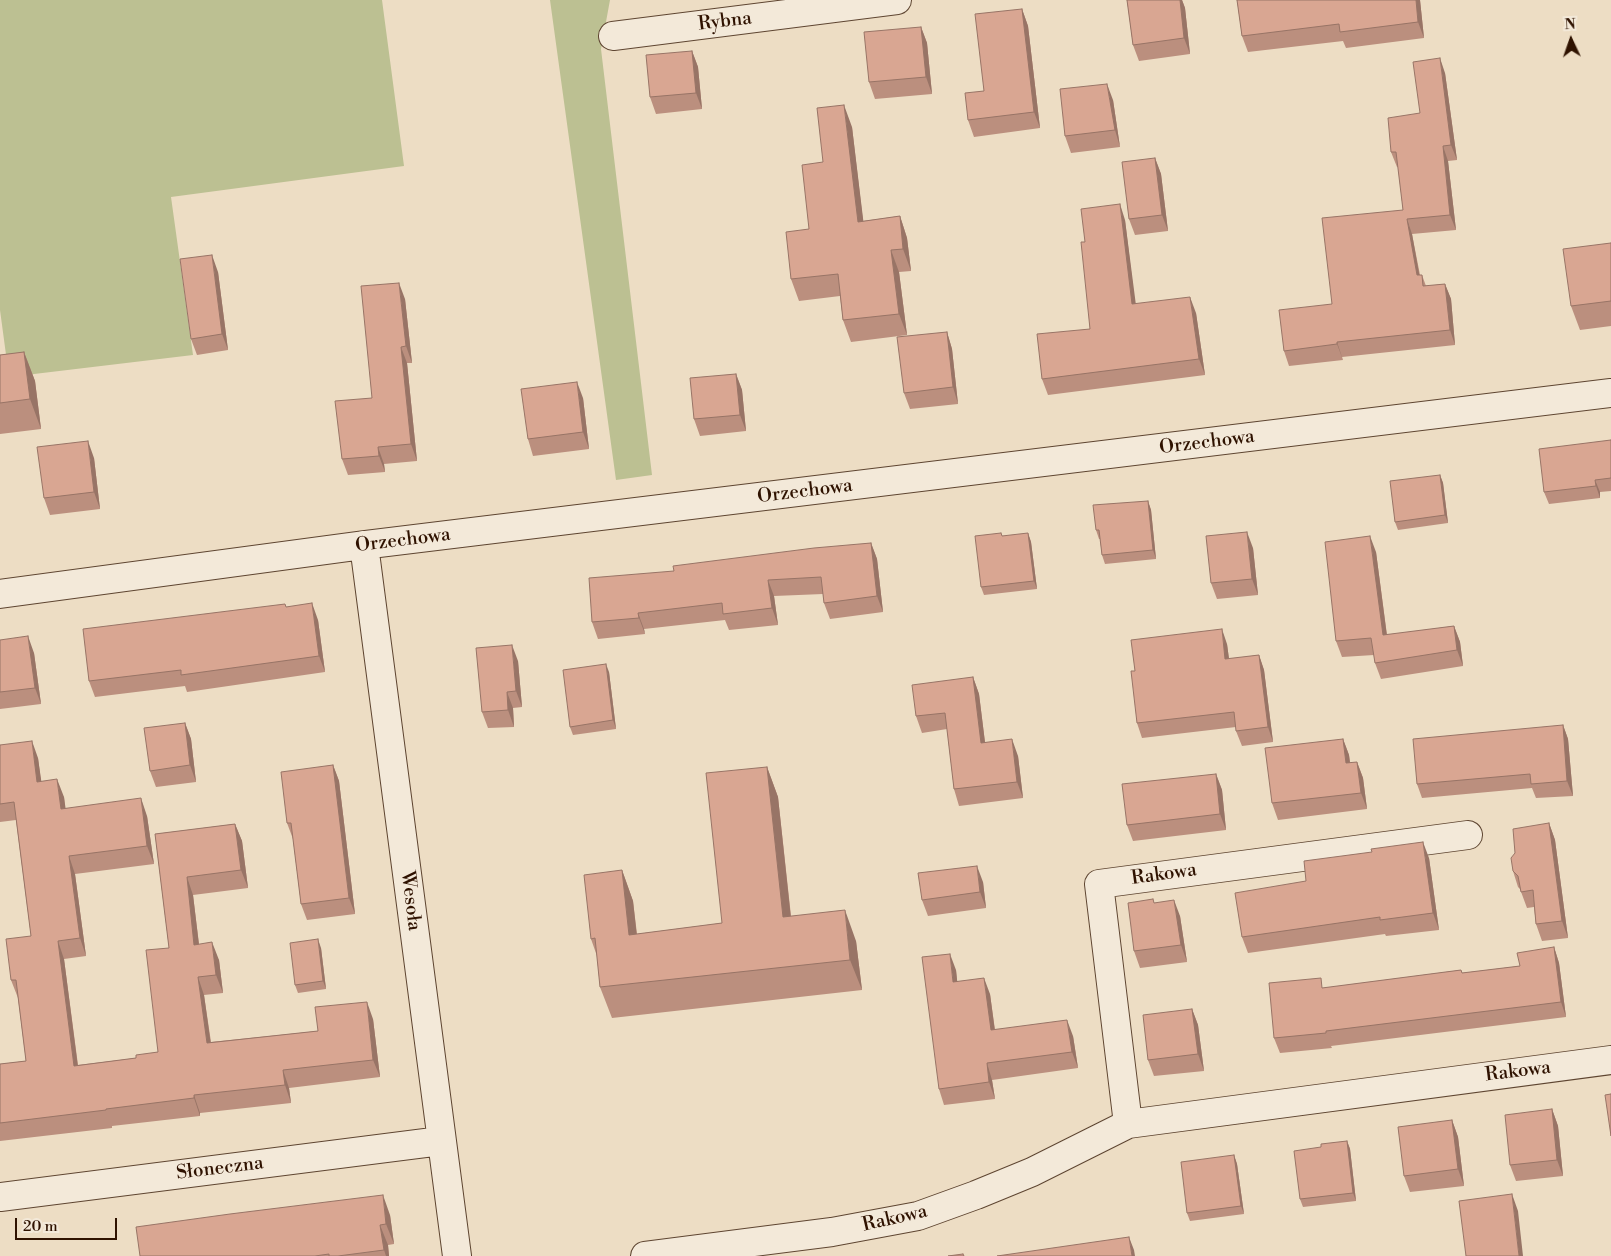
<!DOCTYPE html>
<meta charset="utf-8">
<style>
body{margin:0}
#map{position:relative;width:1611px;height:1256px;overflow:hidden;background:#edddc4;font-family:"Libre Bodoni",serif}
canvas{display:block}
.north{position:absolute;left:1546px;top:15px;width:50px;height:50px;-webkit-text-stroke:4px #f3e9d9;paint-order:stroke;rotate:357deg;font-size:14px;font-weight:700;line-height:20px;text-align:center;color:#2f1200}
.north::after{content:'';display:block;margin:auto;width:18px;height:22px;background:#2f1200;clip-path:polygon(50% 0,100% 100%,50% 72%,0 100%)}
.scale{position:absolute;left:15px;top:1218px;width:102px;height:22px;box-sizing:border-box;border:2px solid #2f1200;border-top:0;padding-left:6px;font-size:15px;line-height:18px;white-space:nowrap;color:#2f1200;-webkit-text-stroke:4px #f3e9d9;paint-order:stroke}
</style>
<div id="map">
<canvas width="1611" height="1256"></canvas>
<div class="north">N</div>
<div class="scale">20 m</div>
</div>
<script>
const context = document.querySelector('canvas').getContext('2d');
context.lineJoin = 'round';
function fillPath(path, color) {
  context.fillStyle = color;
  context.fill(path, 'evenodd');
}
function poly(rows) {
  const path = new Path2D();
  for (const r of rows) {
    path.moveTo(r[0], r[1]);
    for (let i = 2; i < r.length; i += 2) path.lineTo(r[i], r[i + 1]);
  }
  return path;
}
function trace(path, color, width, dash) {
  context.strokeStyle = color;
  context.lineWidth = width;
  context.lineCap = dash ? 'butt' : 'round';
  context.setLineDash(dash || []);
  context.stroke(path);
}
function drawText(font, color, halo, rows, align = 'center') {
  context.font = font + ' "Libre Bodoni",serif';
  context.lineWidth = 4;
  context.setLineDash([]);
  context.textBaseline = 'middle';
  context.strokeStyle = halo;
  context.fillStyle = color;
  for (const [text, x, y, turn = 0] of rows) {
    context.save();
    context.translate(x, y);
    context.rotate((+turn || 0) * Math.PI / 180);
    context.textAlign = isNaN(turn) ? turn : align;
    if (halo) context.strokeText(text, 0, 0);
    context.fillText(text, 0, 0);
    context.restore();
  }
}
fillPath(poly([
 [0,0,382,0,404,166,171,197,193,355,9,377,0,310],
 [550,0,610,0,601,49,652,475,616,480]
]), '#bcc092');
const street = poly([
 [613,36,897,0],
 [364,545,457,1256],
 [0,594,364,545,1611,393],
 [1128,1124,1611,1060],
 [0,1197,441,1141],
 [645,1256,832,1232,918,1216,976,1195,1032,1172,1128,1124,1099,884,1468,835]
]);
trace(street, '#5e4531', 30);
trace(street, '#f3e9d9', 28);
fillPath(poly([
 [1127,0,1182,0,1185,8,1190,54,1139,61,1133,45],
 [1237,0,1420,0,1424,38,1346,48,1343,41,1248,52,1242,36],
 [1022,9,1028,26,1040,128,974,137,968,120,984,91],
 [921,27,927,43,932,94,875,99,869,82],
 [692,51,698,67,702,109,656,114,650,97],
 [1445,73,1457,160,1448,161,1456,230,1412,234,1420,275,1422,275,1426,286,1445,284,1451,299,1455,345,1342,357,1343,360,1289,366,1284,351,1332,304,1403,210,1398,167,1397,167,1391,152,1420,113],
 [1113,100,1120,147,1071,153,1065,136],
 [852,127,863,221,900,216,907,238,911,271,899,272,907,335,851,342,843,320,840,296,799,301,791,279,809,229,823,162],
 [1155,158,1161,174,1168,231,1135,235,1129,219],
 [1125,220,1135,304,1196,313,1205,375,1048,395,1042,379,1090,329,1085,242],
 [1611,243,1611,326,1580,330,1571,306],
 [218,272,228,350,197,355,191,339],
 [405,299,412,363,407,363,417,461,384,464,385,472,348,475,342,459,372,398],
 [947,332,952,349,958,404,910,409,904,393],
 [24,352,35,381,41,429,0,434,0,355],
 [736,374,742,390,746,431,700,436,694,419],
 [583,398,589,449,533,456,528,439],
 [1611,440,1611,491,1600,492,1600,498,1549,504,1544,492],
 [94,458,100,509,50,515,44,498],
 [1440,475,1443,483,1448,523,1398,530,1395,522],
 [1148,501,1151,510,1156,559,1105,564,1102,555,1100,539,1099,539,1096,530],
 [1028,533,1031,542,1037,589,984,595,981,587],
 [871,543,877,559,883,612,830,619,824,603,823,594,774,596,778,625,729,630,725,620,644,629,645,634,598,639,592,622,674,571],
 [1253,548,1258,595,1217,599,1211,583],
 [1376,552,1387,635,1454,626,1460,642,1463,666,1381,679,1375,663,1374,655,1342,657,1336,641],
 [286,607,318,620,325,672,187,692,185,686,95,697,89,681],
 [0,640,34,653,41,704,0,709],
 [1227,644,1229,659,1259,655,1264,670,1273,742,1242,746,1236,731,1236,727,1142,738,1137,723,1135,671],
 [518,661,522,707,513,708,514,727,488,728,482,712],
 [609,672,616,729,573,735,570,727],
 [973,677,979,694,985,742,1018,756,1023,798,959,806,954,789,947,729,922,733,916,716],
 [185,723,191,739,196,782,156,787,150,771],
 [1563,725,1568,739,1573,796,1536,798,1532,788,1422,798,1417,784],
 [1343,739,1349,755,1350,763,1357,762,1363,778,1367,809,1278,820,1272,803],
 [0,745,38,758,41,782,64,797,65,808,147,816,154,864,75,874,86,956,64,959,78,1065,136,1058,158,1052,169,948,155,834,235,824,242,841,248,888,193,895,199,944,219,960,223,993,204,995,211,1042,318,1031,373,1019,380,1077,289,1088,291,1103,200,1113,200,1116,112,1126,112,1128,0,1141,0,1064,26,1061,18,998,11,980,31,936,16,820,0,822],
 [333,765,339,781,355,914,307,920,301,904,293,839,287,823],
 [767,767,778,797,791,916,856,941,862,990,612,1018,600,987,597,956,591,939,622,870,633,901,637,934,722,923],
 [1216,774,1222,790,1226,830,1133,841,1127,825],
 [1549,823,1555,840,1568,938,1542,941,1536,924,1534,907,1527,908,1520,889,1518,887,1513,871],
 [1429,858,1439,930,1386,936,1385,934,1248,953,1242,937,1306,881],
 [983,882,986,908,928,916,922,900],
 [1154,903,1180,916,1187,962,1140,968,1134,951],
 [1554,947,1559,963,1566,1017,1331,1046,1332,1048,1280,1053,1274,1038,1324,988,1461,970,1462,973,1520,966],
 [321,948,326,989,298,993,295,985],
 [956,970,957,981,990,994,995,1030,1073,1036,1078,1068,992,1080,995,1099,944,1105,939,1089],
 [1192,1009,1198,1025,1204,1071,1154,1076,1148,1060],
 [1552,1109,1558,1126,1563,1176,1516,1181,1510,1165],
 [1452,1120,1458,1137,1464,1186,1410,1192,1404,1176],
 [1347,1141,1350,1149,1356,1201,1303,1207,1300,1199,1321,1147],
 [1234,1155,1237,1164,1244,1214,1190,1221,1187,1213],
 [390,1215,394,1244,388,1245,389,1256,140,1256]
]), '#bb8f7e');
fillPath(poly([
 [1180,0,1182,0,1185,8,1190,54,1184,38],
 [1416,0,1420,0,1424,38,1418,22],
 [1022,9,1028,26,1040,128,1034,112],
 [921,27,927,43,932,94,926,77],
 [692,51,698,67,702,109,696,93],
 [1440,58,1445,73,1457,160,1451,145],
 [1107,84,1113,100,1120,147,1115,130],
 [844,105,852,127,866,243,858,222],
 [1443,146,1448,161,1456,230,1450,215],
 [1155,158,1161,174,1168,231,1162,215],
 [1120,204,1125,220,1138,321,1132,304],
 [900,216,907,238,911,271,903,249],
 [1407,219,1412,234,1422,290,1417,275],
 [891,250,899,272,907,335,899,314],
 [212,255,218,272,228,350,222,334],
 [399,283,405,299,412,363,406,346],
 [1445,284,1451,299,1455,345,1450,330],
 [1190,297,1196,313,1205,375,1199,359],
 [947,332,952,349,958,404,953,387],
 [1337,342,1343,360,1337,344],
 [401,347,407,363,417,461,411,444],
 [24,352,35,381,41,429,30,399],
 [736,374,742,390,746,431,740,415],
 [577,382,583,398,589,449,583,432],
 [88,441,94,458,100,509,94,492],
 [378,447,384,464,385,472,379,456],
 [1440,475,1443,483,1448,523,1445,515],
 [1595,480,1600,492,1600,498,1596,486],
 [1148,501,1151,510,1156,559,1153,550],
 [1247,532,1253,548,1258,595,1252,579],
 [1028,533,1031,542,1037,589,1034,581],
 [1370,536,1376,552,1389,652,1383,635],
 [871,543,877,559,883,612,877,596],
 [768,580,774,596,778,625,772,608],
 [312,603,318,620,325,672,319,656],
 [638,613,644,629,645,634,639,618],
 [1454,626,1460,642,1463,666,1457,650],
 [1222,629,1227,644,1231,674,1225,659],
 [28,636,34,653,41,704,35,688],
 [512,645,518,661,522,707,516,691],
 [1259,655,1264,670,1273,742,1268,727],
 [606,664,609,672,616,729,613,720],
 [973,677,979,694,987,759,981,743],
 [507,692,513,708,514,727,508,710],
 [185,723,191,739,196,782,190,765],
 [1563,725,1568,739,1573,796,1567,781],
 [1012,739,1018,756,1023,798,1017,782],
 [1343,739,1349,755,1352,779,1346,763],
 [32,741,38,758,44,800,37,782],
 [1357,762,1363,778,1367,809,1361,793],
 [333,765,339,781,355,914,349,898],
 [767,767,778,797,794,947,783,917],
 [1216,774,1222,790,1226,830,1220,814],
 [57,779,64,797,68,826,61,809],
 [141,798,147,816,154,864,147,846],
 [1549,823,1555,840,1568,938,1562,921],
 [235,824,242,841,248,888,241,870],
 [1423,842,1429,858,1439,930,1433,913],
 [69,856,75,874,86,956,80,938],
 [977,866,983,882,986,908,980,892],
 [622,870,633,901,640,965,629,935],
 [187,877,193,895,201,962,194,945],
 [1174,900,1180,916,1187,962,1181,945],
 [845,910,856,941,862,990,850,960],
 [318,939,321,948,326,989,323,981],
 [58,941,64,959,80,1083,74,1066],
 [212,942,219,960,223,993,216,975],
 [1554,947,1559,963,1566,1017,1561,1002],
 [950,954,956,970,959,998,953,982],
 [198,977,204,995,213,1060,207,1043],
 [984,978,990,994,997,1047,991,1030],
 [367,1002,373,1019,380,1077,373,1060],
 [1192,1009,1198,1025,1204,1071,1198,1054],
 [1067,1020,1073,1036,1078,1068,1072,1052],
 [987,1063,992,1080,995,1099,989,1082],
 [283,1070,289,1088,291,1103,285,1085],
 [194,1095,200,1113,200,1116,194,1098],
 [1552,1109,1558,1126,1563,1176,1557,1160],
 [1452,1120,1458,1137,1464,1186,1458,1169],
 [1347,1141,1350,1149,1356,1201,1353,1193],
 [1234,1155,1237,1164,1244,1214,1241,1206],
 [1512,1194,1518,1211,1523,1256,1519,1256],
 [383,1195,390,1215,394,1244,386,1224],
 [380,1225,388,1245,389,1256,386,1256,384,1250],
 [1129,1237,1134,1250,1135,1256,1132,1256]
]), '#987466');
const building = poly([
 [1127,0,1180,0,1184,38,1133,45,1127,0],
 [1237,0,1416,0,1418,22,1340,32,1339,24,1242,36,1237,0],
 [1022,9,1034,112,968,120,965,93,984,91,975,14,1022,9],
 [921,27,926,77,869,82,864,32,921,27],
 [692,51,696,93,650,97,646,55,692,51],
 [1440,58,1451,145,1443,146,1450,215,1407,219,1417,275,1422,275,1423,286,1445,284,1450,330,1337,342,1337,344,1284,351,1279,310,1332,304,1322,218,1403,210,1396,152,1391,152,1388,118,1420,113,1413,62,1440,58],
 [1107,84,1115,130,1065,136,1060,89,1107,84],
 [844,105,858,222,900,216,903,249,891,250,899,314,843,320,838,274,791,279,786,232,809,229,802,165,823,162,817,108,844,105],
 [1155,158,1162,215,1129,219,1122,162,1155,158],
 [1120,204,1132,304,1190,297,1199,359,1042,379,1037,334,1090,329,1081,242,1085,242,1081,209,1120,204],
 [1611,243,1611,301,1571,306,1563,249,1611,243],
 [212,255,222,334,191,339,180,259,212,255],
 [399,283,406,346,401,347,411,444,378,447,379,456,342,459,335,401,372,398,361,286,399,283],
 [947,332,953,387,904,393,897,337,947,332],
 [24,352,30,399,0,403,0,355,24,352],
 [736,374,740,415,694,419,690,378,736,374],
 [577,382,583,432,528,439,521,389,577,382],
 [1611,440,1611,478,1595,480,1596,486,1544,492,1539,449,1611,440],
 [88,441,94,492,44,498,37,447,88,441],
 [1440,475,1445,515,1395,522,1390,481,1440,475],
 [1148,501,1153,550,1102,555,1099,530,1096,530,1093,505,1148,501],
 [1247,532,1252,579,1211,583,1206,536,1247,532],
 [1001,533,1002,536,1028,533,1034,581,981,587,975,536,1001,533],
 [1370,536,1383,635,1454,626,1457,650,1375,663,1371,638,1336,641,1325,542,1370,536],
 [871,543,877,596,824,603,821,577,768,580,772,608,723,614,722,603,638,613,639,618,592,622,589,578,674,571,673,566,814,548,871,543],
 [312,603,319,656,181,675,181,670,89,681,83,629,285,604,286,607,312,603],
 [1222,629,1225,659,1259,655,1268,727,1236,731,1234,712,1137,723,1131,671,1135,671,1131,640,1222,629],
 [28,636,35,688,0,692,0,640,28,636],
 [512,645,516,691,507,692,508,710,482,712,476,648,512,645],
 [606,664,613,720,570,727,563,670,606,664],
 [973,677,981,743,1012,739,1017,782,954,789,945,713,916,716,912,685,973,677],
 [185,723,190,765,150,771,144,728,185,723],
 [1563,725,1567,781,1531,784,1530,774,1417,784,1413,739,1563,725],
 [1343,739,1346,763,1357,762,1361,793,1272,803,1265,748,1343,739],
 [32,741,37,782,57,779,61,809,141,798,147,846,69,856,80,938,58,941,74,1066,136,1058,136,1055,158,1052,146,950,169,948,155,834,235,824,241,870,187,877,194,945,212,942,216,975,198,977,207,1043,318,1031,315,1007,367,1002,373,1060,283,1070,285,1085,194,1095,194,1098,106,1109,106,1110,0,1123,0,1064,26,1061,16,980,11,980,6,939,31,936,14,802,0,804,0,745,32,741],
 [333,765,349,898,301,904,291,823,287,823,281,772,333,765],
 [767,767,783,917,845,910,850,960,600,987,595,938,591,939,584,875,622,870,629,935,722,923,706,773,767,767],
 [1216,774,1220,814,1127,825,1122,784,1216,774],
 [1549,823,1562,921,1536,924,1533,890,1521,892,1518,876,1513,871,1511,858,1515,853,1513,829,1549,823],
 [1423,842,1433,913,1380,920,1380,917,1242,937,1235,893,1306,881,1304,861,1372,852,1371,849,1423,842],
 [977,866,980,892,922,900,918,873,977,866],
 [1153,899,1154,903,1174,900,1181,945,1134,951,1128,903,1153,899],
 [318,939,323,981,295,985,290,943,318,939],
 [1554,947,1561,1002,1326,1031,1326,1033,1274,1038,1269,983,1321,978,1322,988,1461,970,1462,973,1520,966,1517,953,1554,947],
 [950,954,953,982,984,978,991,1030,1067,1020,1072,1052,987,1063,989,1082,939,1089,922,957,950,954],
 [1192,1009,1198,1054,1148,1060,1143,1015,1192,1009],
 [1611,1094,1611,1136,1605,1095,1611,1094],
 [1552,1109,1557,1160,1510,1165,1505,1115,1552,1109],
 [1452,1120,1458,1169,1404,1176,1398,1127,1452,1120],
 [1347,1141,1353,1193,1300,1199,1294,1151,1321,1147,1321,1144,1347,1141],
 [1234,1155,1241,1206,1187,1213,1181,1162,1234,1155],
 [1512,1194,1519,1256,1466,1256,1459,1201,1512,1194],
 [383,1195,386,1224,380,1225,384,1250,338,1256,329,1256,329,1254,315,1256,140,1256,136,1227,230,1214,383,1195],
 [1129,1237,1132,1256,997,1256,1129,1237],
 [963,1254,964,1256,948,1256,963,1254]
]);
fillPath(building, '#d9a692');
trace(building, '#987466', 1);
drawText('19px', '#2f1200', '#f3e9d9', [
 ["Rybna",725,22,-7],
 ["Orzechowa",1207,443,-7],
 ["Orzechowa",805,492,-7],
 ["Orzechowa",403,541,-7],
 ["Rakowa",1164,875,-8],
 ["Wesoła",410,901,83],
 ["Rakowa",1518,1072,-7],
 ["Słoneczna",220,1169,-7],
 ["Rakowa",895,1219,-13]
]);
</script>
